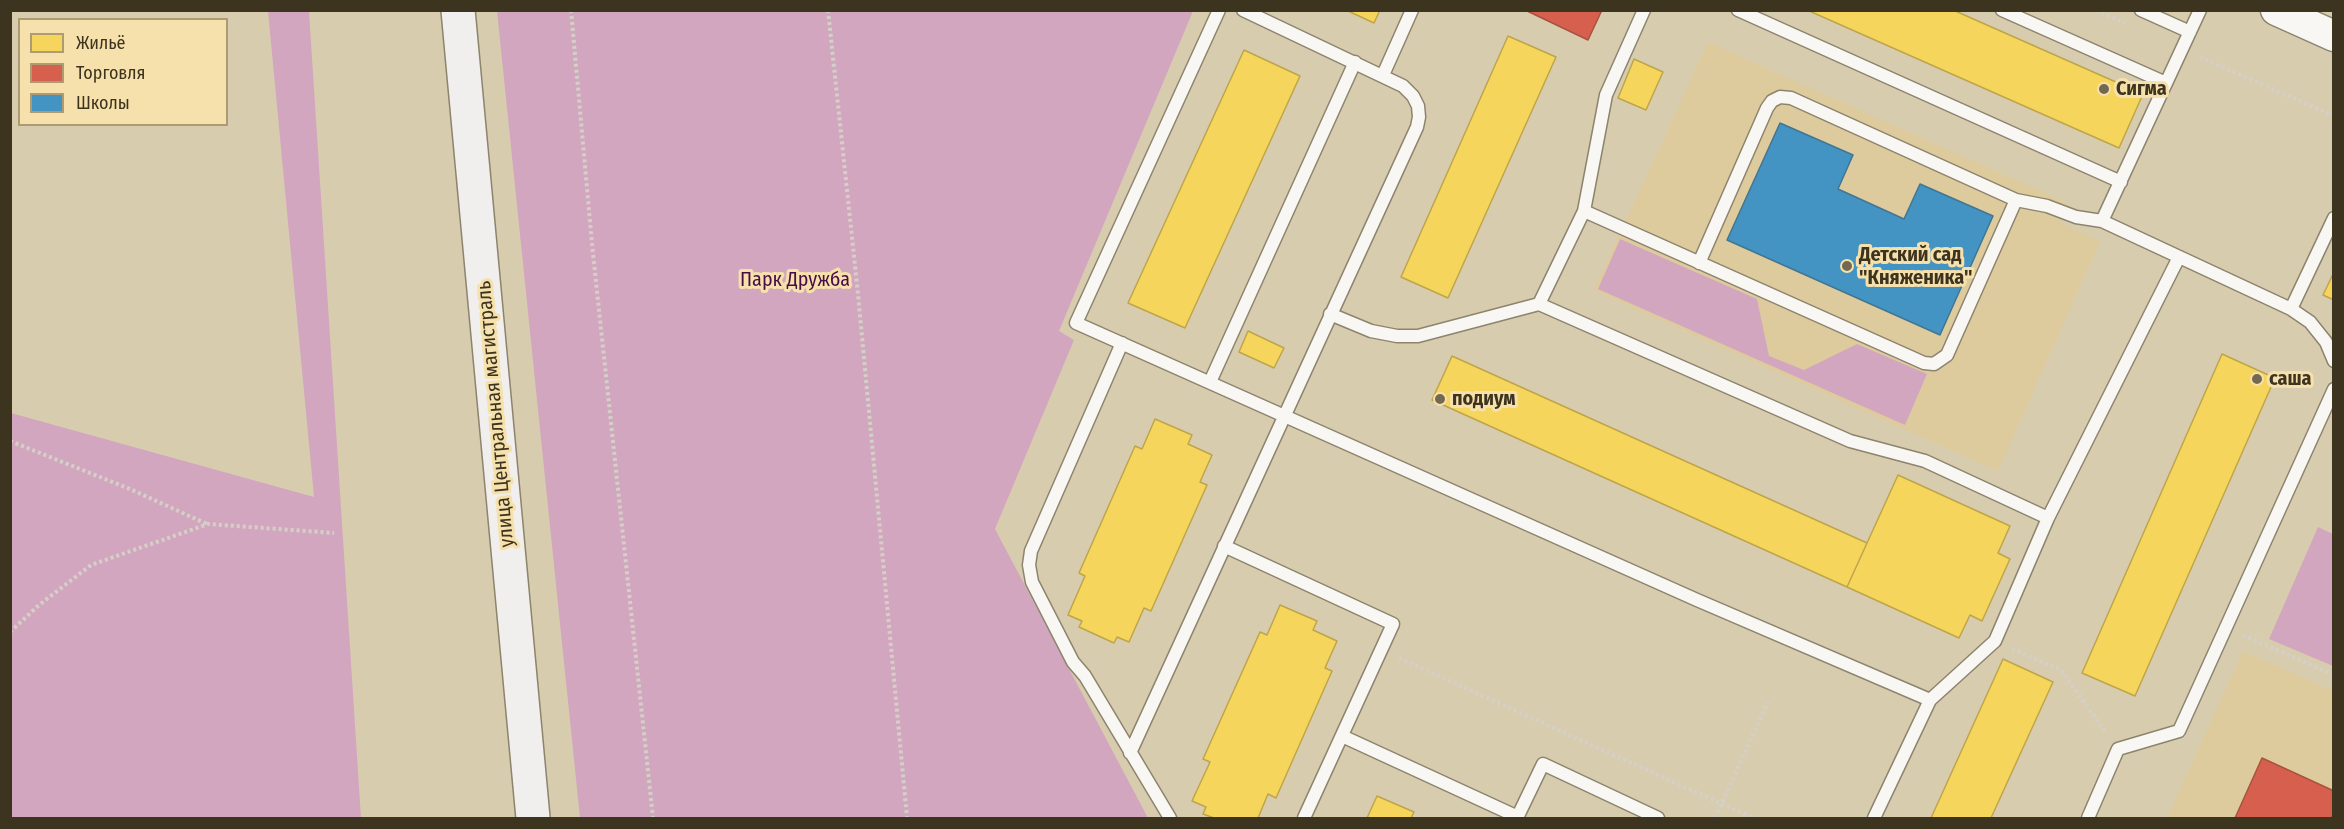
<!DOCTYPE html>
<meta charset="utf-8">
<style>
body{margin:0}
#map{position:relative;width:2344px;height:829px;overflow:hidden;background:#d8ccaf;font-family:"Fira Sans Condensed",sans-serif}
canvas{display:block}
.frame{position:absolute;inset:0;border:12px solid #3d341f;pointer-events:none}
.legend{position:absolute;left:18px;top:18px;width:210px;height:108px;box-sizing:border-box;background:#f6e0ab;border:2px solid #ac9b73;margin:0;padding:8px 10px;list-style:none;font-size:18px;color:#3d341f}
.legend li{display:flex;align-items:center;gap:12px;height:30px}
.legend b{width:30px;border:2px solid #ac9b73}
</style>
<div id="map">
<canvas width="2344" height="829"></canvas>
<div class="frame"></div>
<ul class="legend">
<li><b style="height:16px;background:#f6d55c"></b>Жильё</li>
<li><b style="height:16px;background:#d6604d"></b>Торговля</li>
<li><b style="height:16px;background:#4393c3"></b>Школы</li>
</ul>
</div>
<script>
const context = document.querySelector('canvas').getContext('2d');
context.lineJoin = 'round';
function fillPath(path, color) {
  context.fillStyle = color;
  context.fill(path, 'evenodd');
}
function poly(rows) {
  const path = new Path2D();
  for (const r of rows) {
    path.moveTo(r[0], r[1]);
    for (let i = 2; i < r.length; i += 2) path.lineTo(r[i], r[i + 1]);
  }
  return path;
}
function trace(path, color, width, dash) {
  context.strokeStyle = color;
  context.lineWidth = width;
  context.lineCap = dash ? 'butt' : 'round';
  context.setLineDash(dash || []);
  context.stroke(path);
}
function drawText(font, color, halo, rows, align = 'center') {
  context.font = font + ' "Fira Sans Condensed",sans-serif';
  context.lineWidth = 6;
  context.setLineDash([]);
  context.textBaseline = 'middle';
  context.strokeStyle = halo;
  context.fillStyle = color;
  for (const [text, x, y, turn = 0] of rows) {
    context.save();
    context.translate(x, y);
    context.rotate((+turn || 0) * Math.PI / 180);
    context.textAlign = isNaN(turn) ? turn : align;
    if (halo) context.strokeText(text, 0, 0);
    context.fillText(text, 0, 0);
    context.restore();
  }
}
fillPath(poly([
 [1708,42,2070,204,2061,223,2100,241,1998,471,1594,290],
 [2243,651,2333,691,2333,818,2167,818]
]), '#decb9d');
fillPath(poly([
 [268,11,309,11,361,818,11,818,11,413,314,497],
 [497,11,1193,11,1059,331,1074,340,995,529,1148,818,580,818],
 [1620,239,1757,299,1769,356,1804,370,1857,344,1927,374,1905,425,1598,289],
 [2318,527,2333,534,2333,666,2269,639]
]), '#d3a6bf');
const homes = poly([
 [1346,10,1380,10,1374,23,1346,10],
 [1807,10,1953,10,2143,94,2119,148,1807,10],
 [1508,36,1556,57,1448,298,1401,277,1508,36],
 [1244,50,1300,76,1185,328,1128,303,1244,50],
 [1634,59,1663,72,1646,110,1618,98,1634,59],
 [2334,272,2334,300,2323,295,2334,272],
 [1248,331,1284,348,1274,368,1239,352,1248,331],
 [2222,354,2275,378,2135,696,2082,673,2222,354],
 [1452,356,1867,543,1847,587,1432,400,1452,356],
 [1155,419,1192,435,1188,444,1212,455,1200,482,1207,485,1151,611,1144,608,1129,642,1117,637,1114,643,1079,627,1082,621,1068,615,1085,576,1079,573,1135,446,1142,449,1155,419],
 [1898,475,2010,526,1998,553,2010,559,1982,621,1970,615,1959,638,1847,587,1898,475],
 [1280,605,1317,621,1313,630,1337,641,1325,668,1332,671,1276,798,1268,794,1258,818,1214,818,1203,814,1206,807,1192,801,1210,762,1203,759,1260,632,1267,635,1280,605],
 [2003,659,2053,682,1991,818,1931,818,2003,659],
 [1377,796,1414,812,1411,818,1367,818,1377,796]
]);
fillPath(homes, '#f6d55c');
trace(homes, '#bea54a', 1.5);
const shops = poly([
 [1525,10,1602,10,1588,40,1525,10],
 [2262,758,2334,791,2334,814,2331,818,2235,818,2262,758]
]);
fillPath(shops, '#d6604d');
trace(shops, '#a8533f', 1.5);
const schools = poly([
 [1780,123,1853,155,1838,189,1904,219,1920,184,1993,216,1940,335,1727,240,1780,123]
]);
fillPath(schools, '#4393c3');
trace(schools, '#417692', 1.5);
const service = poly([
 [1219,10,1076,323,1697,600,1930,700,1874,818],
 [1738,10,2121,182],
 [2002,10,2166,83],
 [2141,10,2190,32],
 [2200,10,2102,221,2291,309,2310,322,2326,342,2334,361],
 [1383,75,1412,10],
 [1584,211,1924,363,1934,364,1947,355,2016,200],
 [1699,263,1767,108,1772,101,1780,97,1791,98,2016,200,2047,206,2076,217,2102,221],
 [1539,304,1850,441,1925,461,2048,518,1995,641,1930,700],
 [2291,309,2334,218],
 [1330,314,1371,331,1397,336,1418,336,1539,304,1584,211,1606,95,1644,10],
 [1122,343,1031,551,1029,565,1032,582,1073,662,1085,676,1170,818],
 [1210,382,1355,62],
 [2048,518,2179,257],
 [1224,546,1393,624,1304,818],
 [1342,736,1518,817],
 [1130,753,1417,127,1419,117,1418,106,1413,96,1403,86,1243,10],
 [1517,818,1543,764,1658,818],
 [2088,818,2118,749,2179,731,2334,389]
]);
const tertiary = poly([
 [2276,10,2334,36]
]);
const secondary = poly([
 [458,10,533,818]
]);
trace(service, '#8d846e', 15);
trace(tertiary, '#8d846e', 33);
trace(secondary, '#8d846e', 36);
trace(poly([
 [571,10,592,244,653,818],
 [828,10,858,294,907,818],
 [2096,10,2125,23],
 [2200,57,2334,116],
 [10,441,130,489,207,524],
 [10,632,39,605,91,565,208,524,334,533],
 [2243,635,2334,675],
 [2012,649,2061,670,2106,733],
 [1399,658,1753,818],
 [1715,818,1768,702]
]), '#d5d0c7', 4, [3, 3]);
trace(service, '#f9f7f3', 12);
trace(tertiary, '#f9f7f3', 30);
trace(secondary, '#f0efed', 33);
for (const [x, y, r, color] of [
 [2104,89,6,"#736951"],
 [1847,266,6,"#736951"],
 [2257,379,6,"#736951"],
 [1440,399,6,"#736951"]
]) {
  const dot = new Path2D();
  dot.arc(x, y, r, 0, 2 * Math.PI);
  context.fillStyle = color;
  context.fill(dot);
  trace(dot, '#f6e0ab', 2);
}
drawText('bold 20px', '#3d341f', '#f6e0ab', [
 ["Сигма",2116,89],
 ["Детский сад",1859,255],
 ["\"Княженика\"",1859,278],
 ["саша",2269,379],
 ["подиум",1452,399]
], 'left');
drawText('20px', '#480c47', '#f6e0ab', [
 ["Парк Дружба",795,280]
]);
drawText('20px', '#3d341f', '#f6e0ab', [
 ["улица Центральная магистраль",496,414,-95]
]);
</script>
